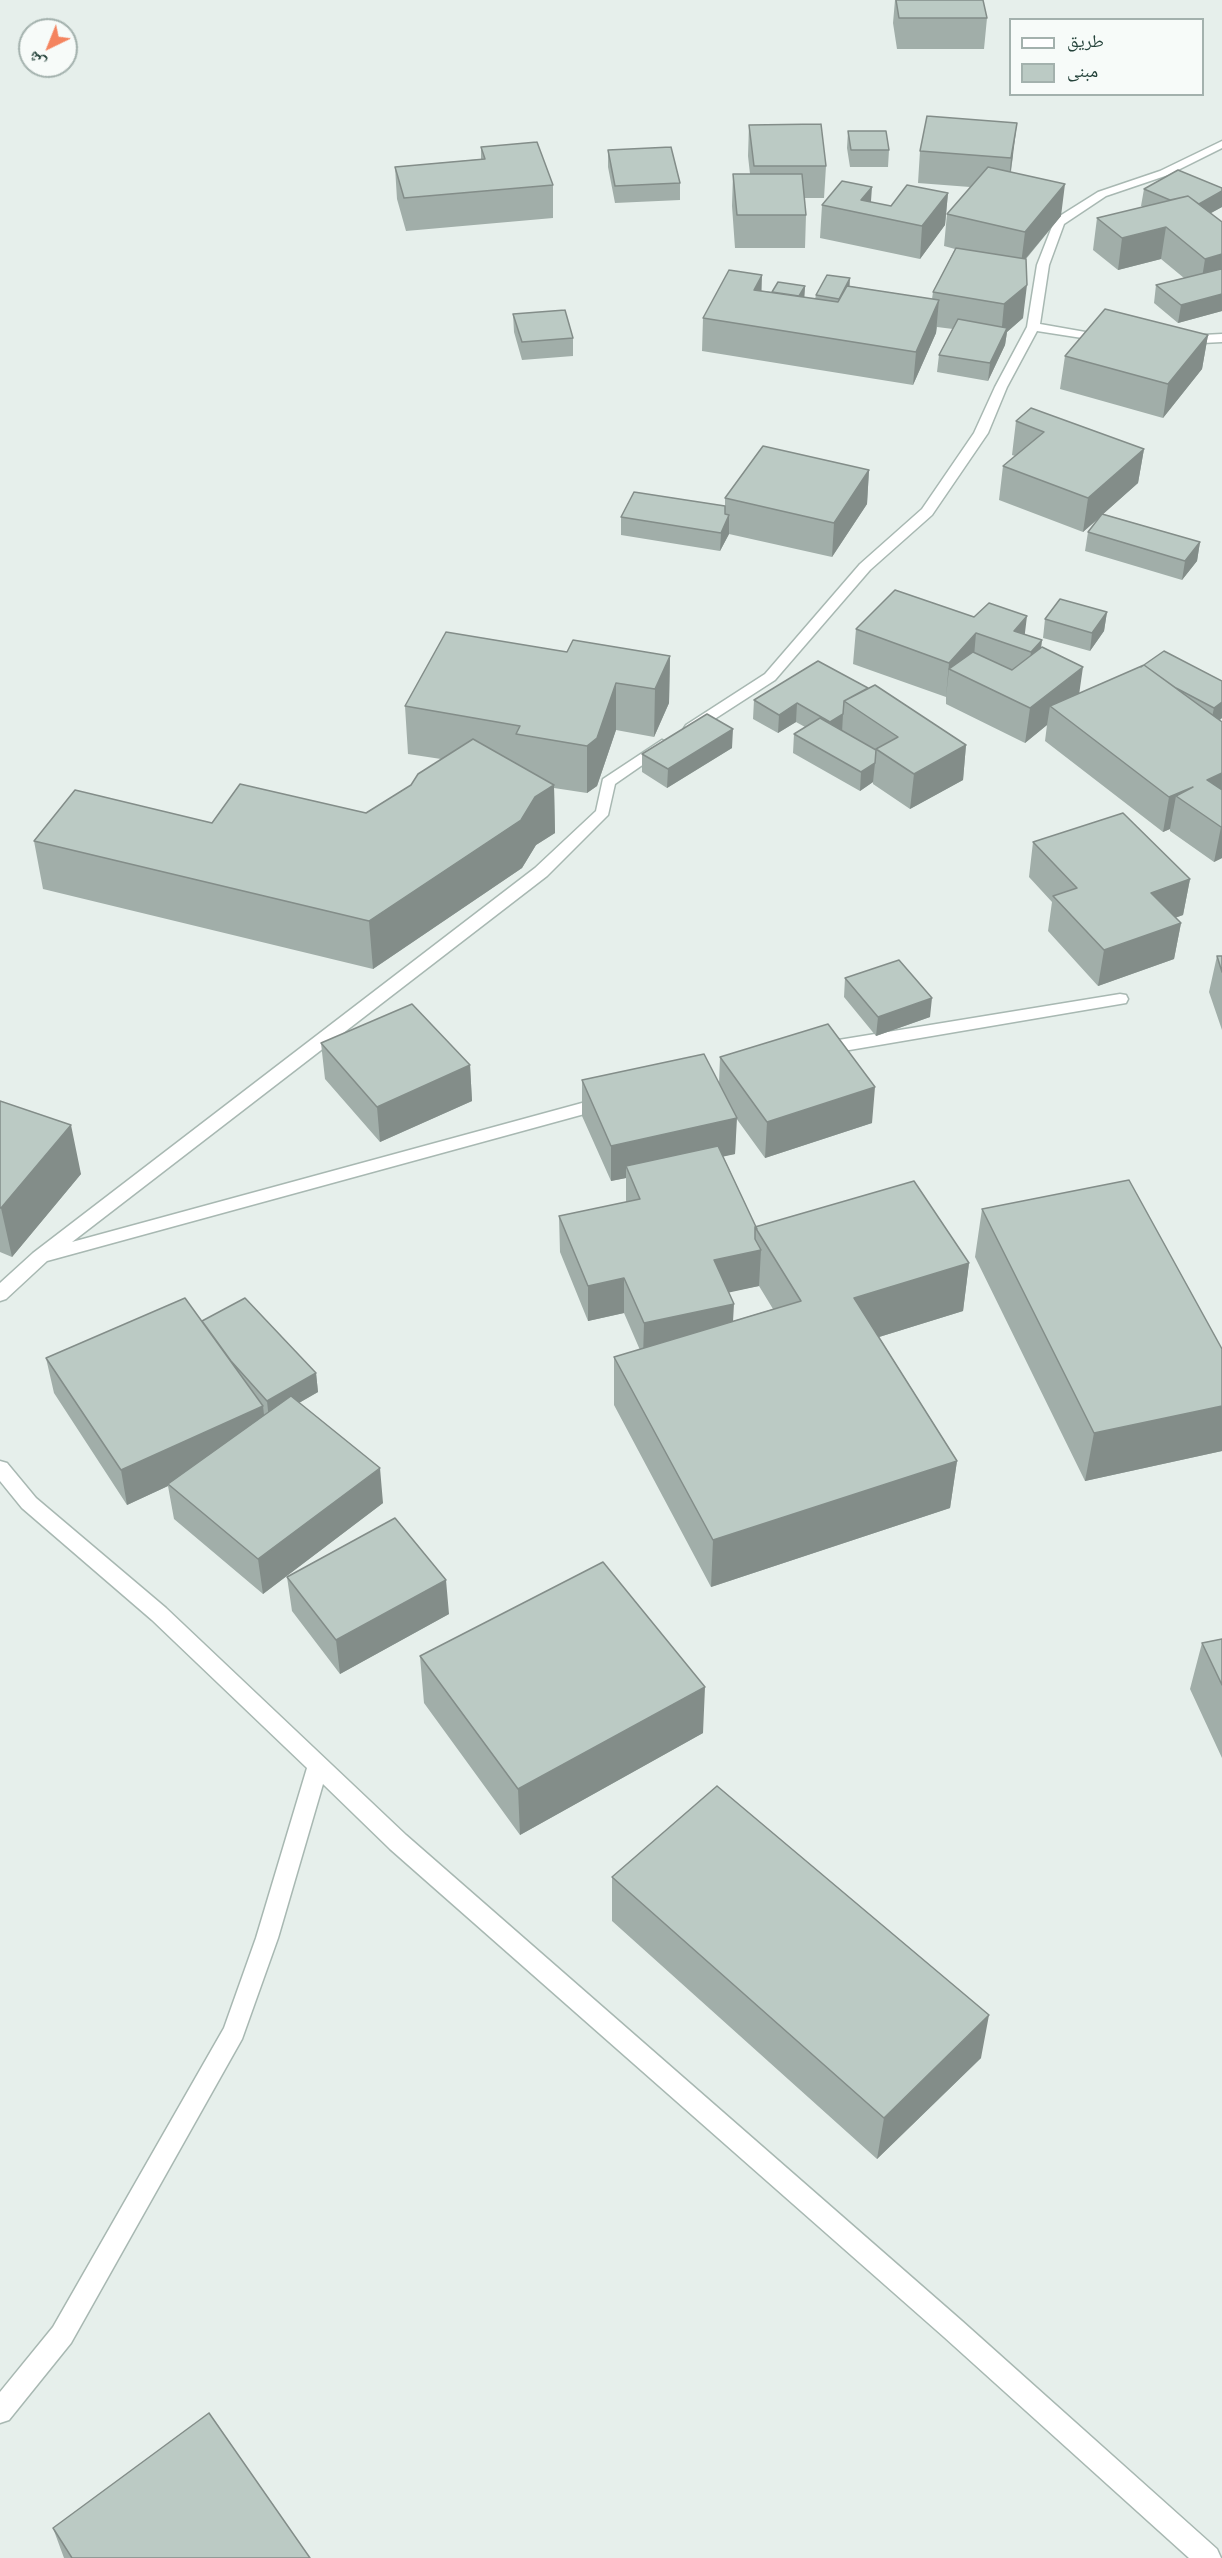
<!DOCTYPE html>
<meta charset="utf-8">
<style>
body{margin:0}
#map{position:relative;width:1222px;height:2558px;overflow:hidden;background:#e6efeb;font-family:"Work Sans","Noto Naskh Arabic",sans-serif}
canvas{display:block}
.legend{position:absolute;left:1009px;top:18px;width:195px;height:78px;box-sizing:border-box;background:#f7fbf9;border:2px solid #a3b1ad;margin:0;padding:8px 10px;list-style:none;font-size:18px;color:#24423a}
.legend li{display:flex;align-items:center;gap:12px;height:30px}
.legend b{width:30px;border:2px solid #a3b1ad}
.north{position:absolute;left:18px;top:18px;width:60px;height:60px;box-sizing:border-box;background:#f7fbf9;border:2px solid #a3b1ad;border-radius:50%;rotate:223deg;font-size:16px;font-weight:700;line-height:24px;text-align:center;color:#24423a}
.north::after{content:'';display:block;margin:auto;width:21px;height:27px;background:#f4845f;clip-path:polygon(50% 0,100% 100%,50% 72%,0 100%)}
</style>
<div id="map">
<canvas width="1222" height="2558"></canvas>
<ul class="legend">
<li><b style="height:8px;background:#fff"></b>طريق</li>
<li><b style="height:16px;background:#bbcac4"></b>مبنى</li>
</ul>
<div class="north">ش</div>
</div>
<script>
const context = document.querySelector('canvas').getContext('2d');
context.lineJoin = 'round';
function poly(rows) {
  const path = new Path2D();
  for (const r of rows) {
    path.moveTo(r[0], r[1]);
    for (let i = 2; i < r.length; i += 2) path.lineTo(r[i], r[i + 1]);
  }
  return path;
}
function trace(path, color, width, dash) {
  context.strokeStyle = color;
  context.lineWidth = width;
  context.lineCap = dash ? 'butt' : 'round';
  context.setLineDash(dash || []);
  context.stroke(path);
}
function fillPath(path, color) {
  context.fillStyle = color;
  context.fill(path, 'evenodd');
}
const street = poly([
 [1222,141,1222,148,1168,175,1106,196,1064,224,1049,265,1040,324,1108,336,1110,339,1108,342,1037,331,1007,387,988,433,932,515,870,570,775,680,696,731,686,731,684,728,686,725,765,674,860,564,922,509,974,433,995,387,1027,327,1037,265,1055,219,1098,192,1160,171,1222,141],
 [1222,334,1222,342,1183,344,1177,340,1183,336,1222,334],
 [662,740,669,745,667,748,615,784,608,815,547,876,72,1242,604,1097,610,1099,612,1103,610,1107,47,1261,6,1299,0,1301,0,1283,33,1253,535,868,596,811,603,779,662,740],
 [1120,994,1126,995,1128,999,1126,1003,820,1055,814,1053,812,1049,814,1045,820,1043,1120,994],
 [0,1461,7,1463,36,1498,166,1608,406,1835,962,2321,1217,2549,1221,2558,1189,2558,944,2337,390,1849,323,1784,278,1938,242,2039,71,2343,9,2420,0,2423,0,2392,53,2327,224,2028,256,1938,307,1768,152,1620,22,1508,0,1481,0,1461]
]);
trace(street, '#a8b8b2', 3);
fillPath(street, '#fff');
fillPath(poly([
 [895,0,983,0,987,18,984,49,897,49,893,23],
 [749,125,826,166,824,198,804,198,806,215,805,248,735,248,732,206,733,174,750,174,748,156],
 [848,131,889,150,888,167,850,167,847,148],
 [481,147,553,185,553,218,406,231,397,199,395,167,481,159],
 [608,150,680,183,680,200,615,203,608,167],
 [920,151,1013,155,1011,172,1061,216,1026,259,1023,318,1007,332,1005,345,988,381,937,372,939,355,953,329,937,327,936,333,913,385,702,351,703,318,761,291,772,292,805,286,804,297,815,299,816,295,849,286,932,299,933,292,955,249,944,246,947,214,970,187,918,183],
 [1222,188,1222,207,1210,213,1222,311,1178,323,1154,303,1156,285,1184,278,1161,259,1118,270,1093,250,1097,218,1143,207,1141,206,1144,189],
 [948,193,945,225,920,259,820,238,822,205,891,206],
 [513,314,573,338,573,356,522,360,514,332],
 [1208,335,1202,369,1163,418,1060,389,1065,356],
 [1016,421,1144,449,1138,483,1103,514,1200,542,1197,561,1182,580,1085,551,1088,532,1098,519,1083,532,999,500,1003,466,1015,456,1012,455],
 [869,470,867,504,832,557,729,534,720,551,621,535,621,517,725,506,725,498],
 [1107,612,1104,631,1090,651,1043,638,1045,619],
 [856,629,1025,635,1042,640,1041,648,1079,694,1222,681,1222,718,1220,720,1222,858,1214,862,1170,831,1170,829,1163,832,1045,741,1047,725,1025,743,946,704,946,696,946,697,853,664],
 [567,652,670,656,669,703,654,737,616,730,597,786,587,793,554,788,555,833,536,845,522,868,373,969,43,889,34,841,212,823,366,813,411,785,441,759,408,754,405,706],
 [818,661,966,745,963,780,910,809,873,784,873,782,860,791,793,753,794,734,805,727,796,722,778,733,753,719,754,700],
 [732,748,667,788,642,772,642,754],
 [1033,842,1190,879,1183,915,1175,918,1181,923,1174,959,1098,986,1048,931,1052,902,1029,877],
 [1217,956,1222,956,1222,1030,1209,992],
 [845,978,930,1017,876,1036,844,997],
 [321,1043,470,1065,472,1101,380,1142,325,1079],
 [720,1057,872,1123,765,1158,736,1118,735,1154,723,1156,756,1227,969,1263,963,1311,879,1337,957,1461,950,1508,711,1587,614,1405,614,1357,640,1350,624,1313,588,1321,560,1252,559,1216,626,1202,626,1178,611,1181,582,1116,582,1080,719,1084],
 [759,1286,773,1309,733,1321,728,1292],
 [0,1101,81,1174,12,1257,0,1252],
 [982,1209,1222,1349,1222,1451,1085,1481,975,1257],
 [202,1321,316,1373,318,1392,299,1403,383,1503,263,1594,174,1519,168,1486,127,1505,54,1393,46,1358],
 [287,1577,449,1614,340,1674,292,1611],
 [1222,1639,1222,1758,1190,1689,1202,1643],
 [420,1656,703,1733,520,1835,424,1703],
 [612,1877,981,2058,877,2159,612,1921],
 [53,2528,310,2558,64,2558]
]), '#a1aea9');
fillPath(poly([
 [1017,123,1013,155,1008,190,1011,158],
 [1065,184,1061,216,1021,264,1025,232],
 [872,187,870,215,861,200],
 [1222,191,1222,207,1188,226,1191,208],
 [948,193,945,225,920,259,922,226],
 [1166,227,1161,259,1118,270,1122,238],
 [1222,254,1222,286,1200,291,1205,259],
 [762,275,761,308,754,290],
 [850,278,849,296,837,316,839,299],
 [1027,285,1023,318,1007,332,1005,345,988,381,990,363,1001,337,1004,304],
 [805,286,804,303,795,305],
 [1222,294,1222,311,1178,323,1181,305],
 [939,300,936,333,913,385,916,352],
 [1208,335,1202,369,1163,418,1168,384],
 [1144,449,1138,483,1083,532,1088,498],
 [869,470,867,504,832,557,834,523],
 [729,515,729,534,720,551,721,533],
 [1200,542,1197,561,1182,580,1185,561],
 [1107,612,1104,631,1090,651,1092,633],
 [1027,616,1023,649,1014,631],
 [976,633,973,668,949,669,946,697,949,663],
 [1042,640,1037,675,1026,686,1031,652],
 [670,656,669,703,654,737,655,689],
 [1083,667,1078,702,1050,706,1047,725,1025,743,1030,708],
 [616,683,616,730,597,786,587,793,587,746],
 [1222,702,1222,718,1210,726,1214,708],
 [797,703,796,722,778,733,779,715],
 [843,714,842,733,829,741,830,722],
 [733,729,732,748,667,788,668,769],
 [966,745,963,780,910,809,914,774],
 [875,763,873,782,860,791,861,772],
 [1222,773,1222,805,1207,780],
 [554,785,555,833,536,845,522,868,373,969,369,921,535,797],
 [1193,787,1176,796,1170,829,1163,832,1169,797],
 [1222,826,1222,858,1214,862,1221,827],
 [1190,879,1183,915,1145,928,1151,893],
 [1181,923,1174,959,1098,986,1104,950],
 [932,998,930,1017,876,1036,878,1017],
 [470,1065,472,1101,380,1142,377,1107],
 [875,1087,872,1123,765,1158,767,1122],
 [737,1118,735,1154,631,1177,626,1166,626,1178,611,1181,611,1146],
 [71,1125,81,1174,12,1257,1,1208],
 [761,1250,759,1286,713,1296,714,1260],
 [969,1263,963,1311,850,1346,854,1298],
 [624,1278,624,1313,588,1321,588,1286],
 [734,1304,732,1339,643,1358,644,1323],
 [316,1373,318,1392,269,1420,267,1401],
 [263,1406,267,1441,168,1484,168,1486,127,1505,121,1470],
 [1222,1406,1222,1451,1085,1481,1094,1433],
 [957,1461,950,1508,711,1587,713,1540],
 [380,1468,383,1503,263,1594,258,1559],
 [446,1580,449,1614,340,1674,336,1640],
 [705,1687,703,1733,520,1835,518,1789],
 [989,2015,981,2058,877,2159,884,2118]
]), '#838d89');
const building = poly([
 [896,0,983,0,987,18,899,18,896,0],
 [927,116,1017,123,1011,158,920,151,927,116],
 [821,124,826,166,754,166,749,125,821,124],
 [848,131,886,131,889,150,851,150,848,131],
 [537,142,553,185,404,198,395,167,485,159,481,147,537,142],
 [671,147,680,183,615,186,608,150,671,147],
 [988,167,1065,184,1025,232,947,214,988,167],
 [1178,170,1222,188,1222,191,1199,204,1188,196,1170,200,1144,189,1178,170],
 [733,174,802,174,806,215,737,215,733,174],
 [842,181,872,187,861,200,891,206,907,185,948,193,922,226,822,205,842,181],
 [1188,196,1222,222,1222,254,1205,259,1166,227,1122,238,1097,218,1188,196],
 [956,248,1026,259,1027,285,1004,304,933,292,956,248],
 [1221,269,1222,270,1222,294,1181,305,1156,285,1221,269],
 [729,270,762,275,754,290,838,302,847,286,939,300,916,352,703,318,729,270],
 [827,275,850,278,839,299,816,295,827,275],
 [778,282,805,286,799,296,772,292,778,282],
 [1105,309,1208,335,1168,384,1065,356,1105,309],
 [565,310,573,338,522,342,513,314,565,310],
 [958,319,1007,328,990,363,939,355,958,319],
 [1031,408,1144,449,1088,498,1003,466,1044,432,1016,421,1031,408],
 [763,446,869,470,834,523,725,498,763,446],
 [634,492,725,506,725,514,729,515,721,533,621,517,634,492],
 [1102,514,1200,542,1185,561,1088,532,1102,514],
 [895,590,974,617,989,603,1027,616,1014,631,1042,640,1031,652,976,633,949,663,856,629,895,590],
 [1060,599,1107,612,1092,633,1045,619,1060,599],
 [446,632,567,652,573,640,670,656,655,689,616,683,597,738,587,746,516,734,520,726,405,706,446,632],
 [1042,647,1083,667,1030,708,949,669,973,652,1012,670,1042,647],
 [1164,651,1222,681,1222,702,1214,708,1176,688,1144,665,1141,667,1164,651],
 [818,661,868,688,844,701,843,714,830,722,797,703,779,715,754,700,818,661],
 [1144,665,1222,722,1222,773,1207,780,1222,790,1222,826,1221,827,1176,796,1193,787,1169,797,1050,706,1144,665],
 [875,685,966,745,914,774,876,749,898,737,844,701,875,685],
 [707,714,733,729,668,769,642,754,707,714],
 [820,718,876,750,875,763,861,772,794,734,820,718],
 [473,739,554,785,535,797,521,820,369,921,34,841,75,790,212,823,240,784,366,813,411,785,418,774,473,739],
 [1123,813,1190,879,1151,893,1181,923,1104,950,1053,896,1077,888,1033,842,1123,813],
 [1217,956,1222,956,1222,972,1217,956],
 [899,960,932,998,878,1017,845,978,899,960],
 [412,1004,470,1065,377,1107,321,1043,412,1004],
 [828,1024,875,1087,767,1122,720,1057,828,1024],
 [704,1054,737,1118,611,1146,582,1080,704,1054],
 [0,1101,71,1125,1,1208,0,1208,0,1101],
 [718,1146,757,1229,755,1227,755,1239,761,1250,714,1260,734,1304,644,1323,624,1278,588,1286,559,1216,640,1199,626,1166,718,1146],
 [1129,1180,1222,1349,1222,1406,1094,1433,982,1209,1129,1180],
 [914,1181,969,1263,854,1298,957,1461,713,1540,614,1357,801,1301,755,1227,914,1181],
 [185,1298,263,1406,121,1470,46,1358,185,1298],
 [245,1298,316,1373,267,1401,231,1361,202,1321,245,1298],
 [291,1396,380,1468,258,1559,168,1484,291,1396],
 [395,1518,446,1580,336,1640,287,1577,395,1518],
 [603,1562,705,1687,518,1789,420,1656,603,1562],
 [1222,1639,1222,1685,1202,1643,1222,1639],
 [717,1786,989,2015,884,2118,612,1877,717,1786],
 [209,2413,310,2558,72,2558,53,2528,209,2413]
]);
fillPath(building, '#bbcac4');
trace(building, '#838d89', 1.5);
</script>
